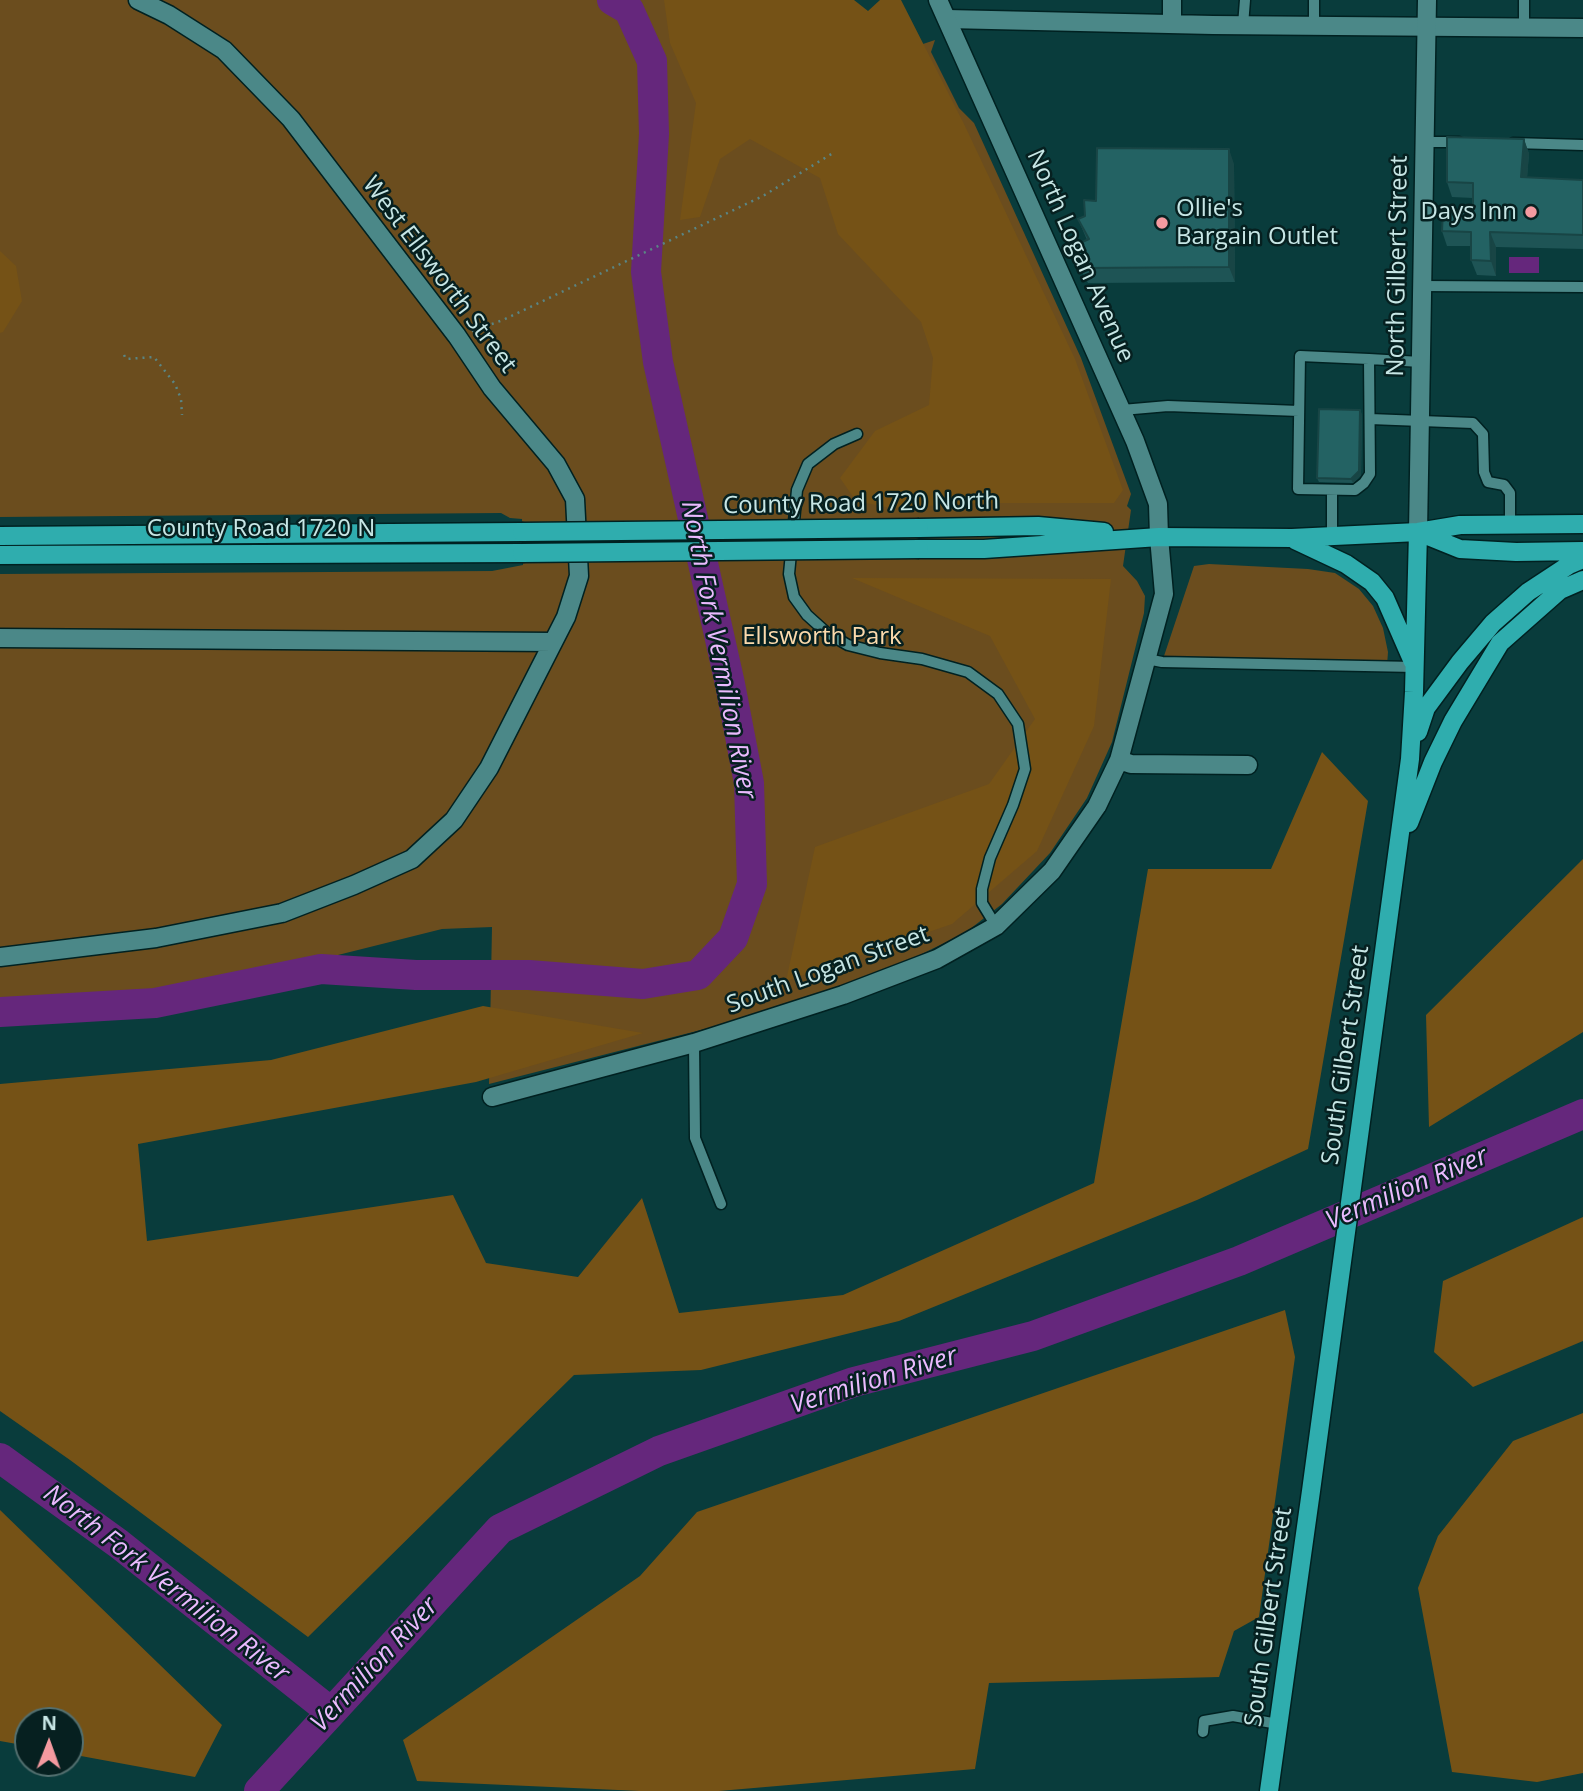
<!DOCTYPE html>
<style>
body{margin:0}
#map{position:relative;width:1583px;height:1791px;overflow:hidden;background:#093c3c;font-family:"Open Sans",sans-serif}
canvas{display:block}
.north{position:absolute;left:14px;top:1707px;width:70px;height:70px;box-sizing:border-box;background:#062020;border:2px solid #536f6f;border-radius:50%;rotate:1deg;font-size:19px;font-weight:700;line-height:28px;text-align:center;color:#c7e6e5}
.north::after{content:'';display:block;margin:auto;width:24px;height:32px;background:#f49aa0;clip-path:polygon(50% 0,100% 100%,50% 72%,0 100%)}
</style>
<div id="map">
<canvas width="1583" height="1791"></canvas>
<div class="north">N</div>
</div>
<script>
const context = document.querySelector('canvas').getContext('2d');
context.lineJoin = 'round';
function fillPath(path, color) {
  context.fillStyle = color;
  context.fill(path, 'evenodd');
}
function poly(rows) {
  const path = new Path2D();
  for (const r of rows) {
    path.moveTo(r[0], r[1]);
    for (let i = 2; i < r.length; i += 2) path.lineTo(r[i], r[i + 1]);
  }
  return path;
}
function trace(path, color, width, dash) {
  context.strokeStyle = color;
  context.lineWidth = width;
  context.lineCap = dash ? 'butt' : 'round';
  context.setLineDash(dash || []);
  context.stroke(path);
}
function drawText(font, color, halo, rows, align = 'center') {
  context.font = font + ' "Open Sans",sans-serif';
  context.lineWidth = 5;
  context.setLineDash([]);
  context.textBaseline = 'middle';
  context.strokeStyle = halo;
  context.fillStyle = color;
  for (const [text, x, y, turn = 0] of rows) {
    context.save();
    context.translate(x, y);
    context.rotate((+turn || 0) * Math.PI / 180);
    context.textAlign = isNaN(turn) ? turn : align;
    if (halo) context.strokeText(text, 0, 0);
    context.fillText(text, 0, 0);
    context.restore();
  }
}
fillPath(poly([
 [0,0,848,0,878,59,935,40,931,52,959,108,974,123,1081,358,1131,494,1127,506,1131,510,1123,566,1137,581,1145,596,1144,613,1112,742,1087,798,1050,853,1002,904,965,933,874,977,744,1019,489,1084,492,927,442,929,322,959,164,990,0,1001,0,574,492,571,523,565,522,519,510,518,501,513,0,517],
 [1209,564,1308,569,1335,573,1359,589,1373,606,1383,628,1388,652,1387,666,1162,662,1194,566]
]), '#6b4d1e');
fillPath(poly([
 [664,0,854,0,868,11,880,0,901,0,964,124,1075,359,1123,490,1114,503,981,503,891,508,856,501,840,478,875,431,929,405,933,358,921,322,838,234,820,178,750,139,720,159,700,217,680,220,696,103,670,43],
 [0,251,16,266,22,301,3,332,0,333],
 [852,578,1111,579,1094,726,1037,851,952,924,786,981,815,847,989,784,1035,719,990,636],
 [1322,752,1368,801,1308,1149,1197,1200,899,1321,701,1370,574,1375,308,1637,70,1460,0,1411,0,1084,271,1060,483,1006,643,1033,476,1082,138,1144,147,1241,453,1195,486,1263,578,1277,642,1198,679,1313,843,1295,1094,1183,1148,869,1271,869],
 [1583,859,1583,1032,1429,1127,1426,1015],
 [1583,1217,1583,1341,1473,1387,1434,1352,1443,1281],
 [1285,1310,1295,1357,1259,1617,1234,1631,1219,1677,989,1683,975,1769,719,1791,640,1791,417,1781,403,1740,640,1576,697,1512],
 [1583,1413,1583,1773,1537,1782,1452,1772,1418,1588,1438,1536,1513,1441],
 [0,1510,222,1725,195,1777,70,1754,70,1721,28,1721,28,1746,0,1741]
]), '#755216');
fillPath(poly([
 [1509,257,1539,257,1539,273,1509,273]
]), '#65277c');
trace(poly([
 [0,1012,155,1003,321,969,416,975,529,975,643,984,698,975,733,938,752,884,749,783,730,684,658,362,646,272,654,134,652,61,629,10,612,0],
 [0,1458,119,1544,331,1712],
 [259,1791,500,1529,659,1451,854,1382,1033,1336,1239,1261,1583,1114]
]), '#65277c', 30);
const lane = poly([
 [1243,25,1245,0],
 [1314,26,1314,0],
 [1524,27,1524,0],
 [1425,142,1459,142],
 [1513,143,1583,145],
 [1422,286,1583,287],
 [1369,359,1370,474,1364,483,1355,490,1298,489,1300,356,1369,359,1421,362],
 [1122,410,1168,406,1299,411],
 [1370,419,1473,423,1483,434,1484,472,1488,482,1504,485,1510,493,1510,525],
 [857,434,834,444,808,464,797,490,789,574,794,597,807,615,827,633,848,645,880,653,922,659,968,672,998,694,1018,724,1025,769,1013,805,990,858,982,889,982,903,996,926],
 [1332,490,1332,536],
 [1147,659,1162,662,1415,667],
 [694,1043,695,1138,721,1204],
 [1203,1732,1204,1721,1233,1716,1278,1724]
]);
const street = poly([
 [947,19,1213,25,1583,28],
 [1172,23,1172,0],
 [0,638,553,642],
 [1119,760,1131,764,1248,765],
 [0,957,156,938,282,913,354,885,412,859,454,820,489,768,566,617,579,576,575,499,556,464,492,388,457,336,291,119,224,50,169,15,138,0],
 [492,1097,694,1043,843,995,937,959,996,926,1052,871,1097,806,1119,760,1164,594,1159,537]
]);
const secondary = poly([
 [938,0,1135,441,1158,504,1159,537],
 [1418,532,1427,0]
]);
const primary = poly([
 [919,528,1038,526,1104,532],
 [1418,532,1460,549,1516,552,1583,551],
 [0,536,522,532],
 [1295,540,1346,564,1372,582,1385,598,1413,662],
 [919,549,984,549,1159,537,1292,538,1418,532,1460,525,1583,524],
 [0,555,522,553],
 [1418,732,1426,708,1460,662,1493,623,1528,592,1569,565,1583,559],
 [1409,823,1433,762,1453,721,1500,643,1560,590,1583,580],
 [1269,1791,1311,1491,1410,759,1414,692,1418,532]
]);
trace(lane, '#002121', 13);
trace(street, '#002121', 21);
trace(secondary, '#002121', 21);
trace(primary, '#002121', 21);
trace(poly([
 [472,331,503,320,763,196,833,153],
 [124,355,126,359,154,357,175,384,181,399,182,415]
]), '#5a8584', 2.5, [2, 5]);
trace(lane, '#4b8888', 10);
trace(street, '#4b8888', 18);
trace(secondary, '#4b8888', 18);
trace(primary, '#2fadae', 18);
const primaryBridge = poly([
 [522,532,919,528],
 [522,553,919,549]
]);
trace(primaryBridge, '#002121', 21, []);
trace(primaryBridge, '#2fadae', 18);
fillPath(poly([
 [1524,139,1529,154,1527,177,1583,180,1583,249,1496,247,1496,276,1477,275,1471,260,1471,246,1447,246,1442,231,1473,210,1473,198,1452,197,1447,182],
 [1234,164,1235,282,1088,283,1077,262,1071,247,1087,240,1078,219,1085,216,1096,201],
 [1362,414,1361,475,1353,483,1319,482,1317,478]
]), '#1e5455');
fillPath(poly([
 [1524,139,1529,154,1526,192,1521,177],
 [1229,149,1234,164,1235,282,1229,267],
 [1490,232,1496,247,1496,276,1491,261],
 [1360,410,1362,414,1361,475,1353,483,1351,479]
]), '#184545');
const building = poly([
 [1447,137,1524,139,1521,177,1583,180,1583,235,1490,232,1491,261,1471,260,1471,232,1442,231,1443,210,1473,210,1473,183,1447,182,1447,137],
 [1097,148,1229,149,1229,267,1083,268,1071,247,1089,239,1078,219,1085,216,1084,200,1096,201,1097,148],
 [1319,409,1360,410,1359,471,1351,479,1317,478,1319,409]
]);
fillPath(building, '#236263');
trace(building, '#184545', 2);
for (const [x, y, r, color] of [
 [1531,212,7,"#f49aa0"],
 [1162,223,7,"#f49aa0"]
]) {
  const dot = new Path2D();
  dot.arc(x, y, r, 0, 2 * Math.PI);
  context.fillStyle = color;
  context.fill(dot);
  trace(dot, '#062020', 2.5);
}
drawText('24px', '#c7e6e5', '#062020', [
 ["Ollie's",1176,209],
 ["Bargain Outlet",1176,237],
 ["Days Inn",1517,212,"right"]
], 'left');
drawText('24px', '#c7e6e5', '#062020', [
 ["North Logan Avenue",1080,256,66],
 ["North Gilbert Street",1398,266,-89],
 ["West Ellsworth Street",439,275,53],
 ["County Road 1720 North",861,504,-1],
 ["County Road 1720 N",261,529],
 ["South Logan Street",828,970,-20],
 ["South Gilbert Street",1346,1055,-82],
 ["South Gilbert Street",1269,1617,-82]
]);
drawText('24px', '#fbdaac', '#062020', [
 ["Ellsworth Park",822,637]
]);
drawText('italic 26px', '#eabafe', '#062020', [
 ["North Fork Vermilion River",718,650,79],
 ["Vermilion River",1407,1189,-23],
 ["Vermilion River",874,1381,-17],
 ["North Fork Vermilion River",166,1584,38],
 ["Vermilion River",375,1665,-47]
]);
</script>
